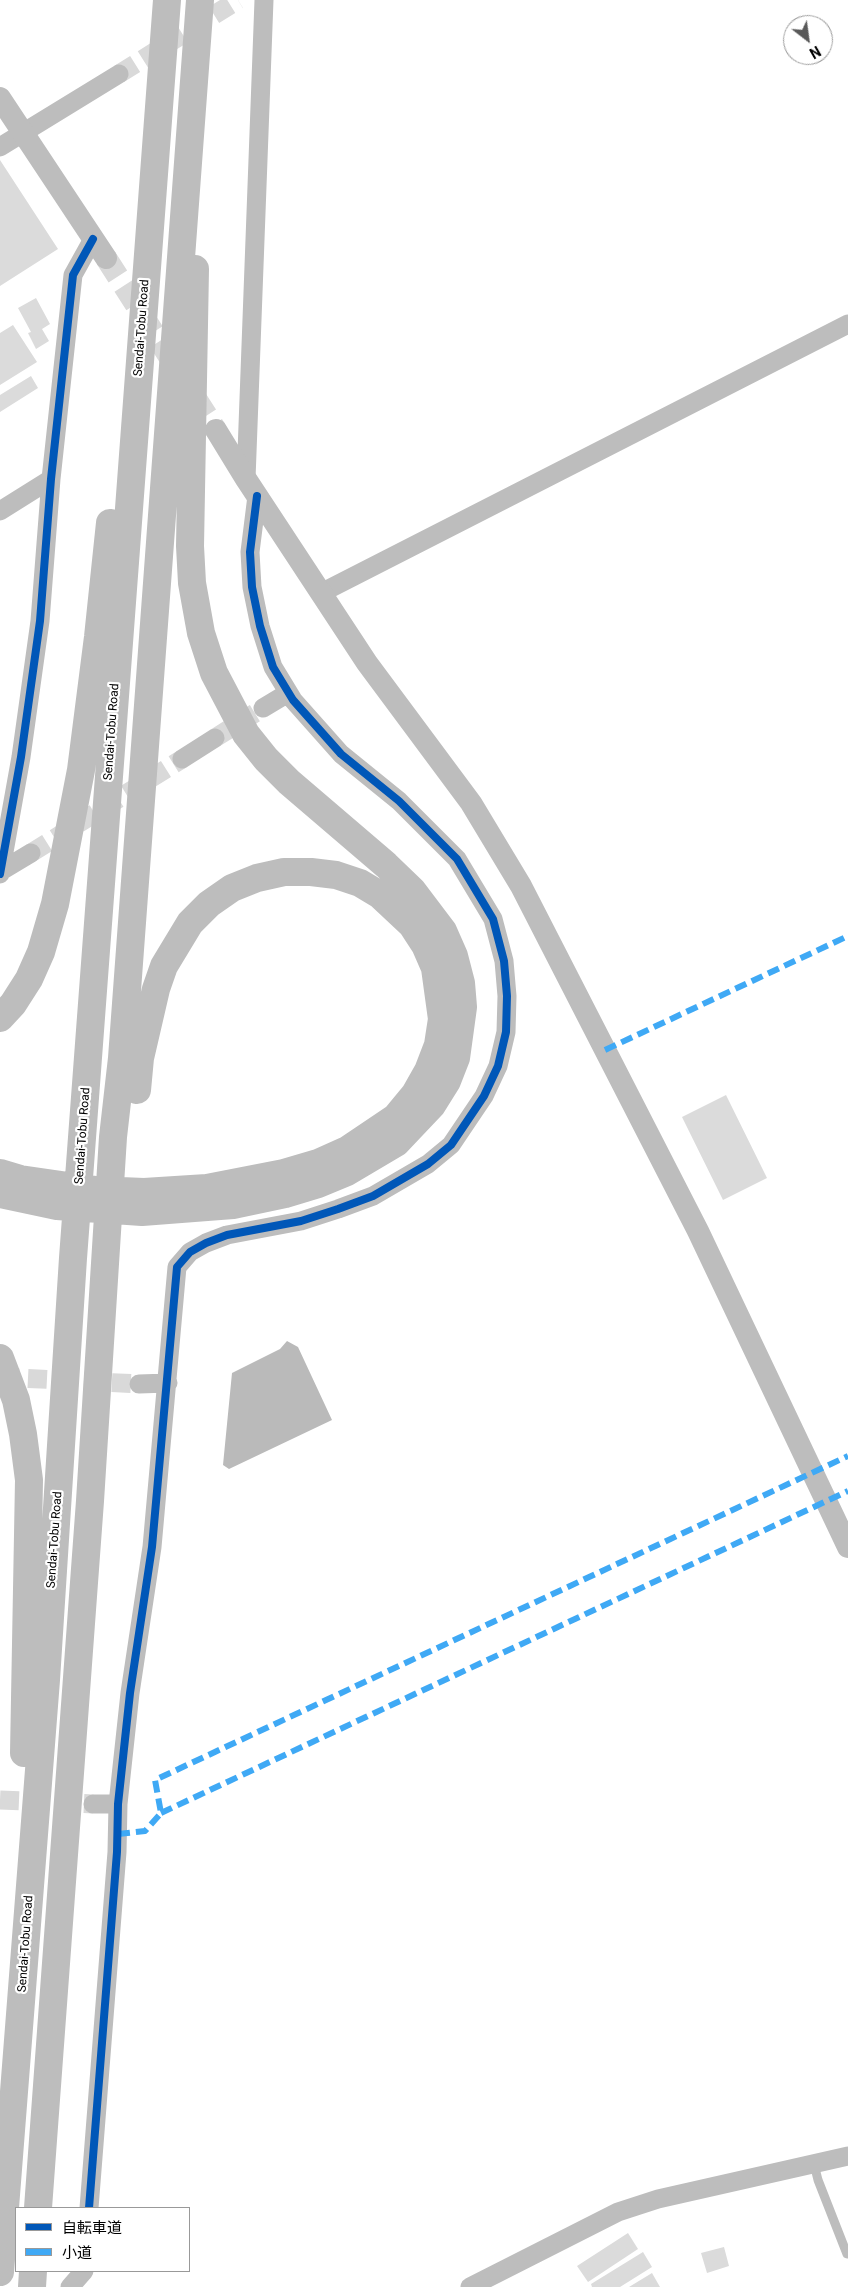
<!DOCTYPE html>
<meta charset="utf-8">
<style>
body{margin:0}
#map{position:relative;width:848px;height:2287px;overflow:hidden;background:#fff;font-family:Roboto,"Noto Sans JP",sans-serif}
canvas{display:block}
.legend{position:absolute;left:15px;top:2207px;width:175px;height:65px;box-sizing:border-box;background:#fff;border:1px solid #999;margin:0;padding:6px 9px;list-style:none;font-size:15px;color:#000}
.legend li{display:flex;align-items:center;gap:10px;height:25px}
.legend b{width:25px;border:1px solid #999}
.north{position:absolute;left:783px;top:15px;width:50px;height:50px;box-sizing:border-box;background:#fff;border:1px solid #999;border-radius:50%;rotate:150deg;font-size:14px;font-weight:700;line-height:20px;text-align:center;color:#000}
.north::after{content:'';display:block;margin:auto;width:18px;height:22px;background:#595959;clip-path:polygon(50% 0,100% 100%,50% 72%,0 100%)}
</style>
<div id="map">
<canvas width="848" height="2287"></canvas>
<ul class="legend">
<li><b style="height:6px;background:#0057b8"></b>自転車道</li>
<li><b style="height:6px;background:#3fa9f5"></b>小道</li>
</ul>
<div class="north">N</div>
</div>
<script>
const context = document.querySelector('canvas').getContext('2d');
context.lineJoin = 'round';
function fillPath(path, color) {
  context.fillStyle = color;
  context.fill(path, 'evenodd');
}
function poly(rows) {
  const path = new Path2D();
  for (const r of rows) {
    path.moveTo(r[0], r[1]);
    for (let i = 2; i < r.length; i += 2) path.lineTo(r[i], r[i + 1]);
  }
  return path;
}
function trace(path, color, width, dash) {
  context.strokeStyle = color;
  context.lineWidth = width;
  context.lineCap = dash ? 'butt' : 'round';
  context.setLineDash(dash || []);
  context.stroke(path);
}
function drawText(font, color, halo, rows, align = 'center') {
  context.font = font + ' Roboto,sans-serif';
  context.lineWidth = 4.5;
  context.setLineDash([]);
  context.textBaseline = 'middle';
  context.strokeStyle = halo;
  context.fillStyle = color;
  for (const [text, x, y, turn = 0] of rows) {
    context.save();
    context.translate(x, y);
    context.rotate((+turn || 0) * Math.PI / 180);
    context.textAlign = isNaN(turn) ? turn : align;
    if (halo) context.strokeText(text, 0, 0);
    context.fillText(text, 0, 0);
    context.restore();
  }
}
fillPath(poly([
 [287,1341,298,1347,332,1420,229,1469,223,1465,232,1373,280,1349]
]), '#bababa');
fillPath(poly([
 [0,160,58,249,0,286],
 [36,298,50,324,42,329,49,341,36,349,28,333,31,332,18,308],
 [13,325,37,362,0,385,0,333],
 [31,376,38,388,0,412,0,395],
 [726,1095,767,1178,723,1200,682,1117],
 [628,2233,638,2249,588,2282,577,2266],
 [724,2247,729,2266,707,2273,701,2253],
 [643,2252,652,2267,620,2287,592,2287,591,2284],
 [652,2273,660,2287,629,2287]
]), '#dbdbdb');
trace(poly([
 [119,74,238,0],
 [215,738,263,708],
 [31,853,182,759],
 [0,1377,139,1384],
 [0,1800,93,1804]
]), '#d9d9d9', 19, [19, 9]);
trace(poly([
 [106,258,216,430]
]), '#d9d9d9', 22, [22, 11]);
trace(poly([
 [814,2164,818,2180,847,2254]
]), '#bdbdbd', 9);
trace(poly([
 [0,147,119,74],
 [246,479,264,0],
 [0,511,51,479],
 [321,593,848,324],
 [263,708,288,693],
 [182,759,215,738],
 [1,871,31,853],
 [0,874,21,757,40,621,51,479,73,275,93,239],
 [139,1384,168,1383],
 [93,1804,118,1804],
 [89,2208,117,1852,118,1804,130,1693,152,1547,177,1267,190,1252,206,1243,227,1235,301,1221,338,1209,373,1196,428,1164,451,1145,484,1096,498,1066,506,1032,507,996,504,961,493,919,457,859,399,801,341,754,293,700,273,667,260,626,252,587,250,552,257,496],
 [70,2287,84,2271],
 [470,2287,618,2212,658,2199,848,2156]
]), '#bdbdbd', 19);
trace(poly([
 [0,98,106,258],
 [216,430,246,479,367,663,471,803,521,886,698,1231,848,1547]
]), '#bdbdbd', 22);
trace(poly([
 [0,1018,13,1004,29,979,41,952,55,904,81,770,98,637,110,523],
 [0,1173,20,1179,96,1190,144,1192,207,1188,284,1173,318,1163,347,1150,396,1117,415,1094,428,1071,438,1045,442,1019,435,968,425,945,412,925,380,895,360,883,336,875,311,872,284,872,257,878,232,888,209,904,190,923,164,966,156,989,140,1058,137,1090],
 [0,1194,57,1206,142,1212,233,1205,285,1194,318,1184,347,1172,396,1143,432,1105,447,1081,456,1058,463,1007,461,983,454,956,443,931,412,890,386,865,289,782,266,759,246,734,214,673,201,633,192,583,190,546,195,269],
 [0,1358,16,1400,23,1434,29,1480,24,1753],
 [38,2208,90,1501,113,1137,122,1058,200,0],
 [0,2272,46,1680,73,1258,167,0],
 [32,2287,33,2271]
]), '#bdbdbd', 28);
trace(poly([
 [605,1050,848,936],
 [161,1813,848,1491],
 [118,1834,145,1831,161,1813,155,1780,848,1456]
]), '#3fa9f5', 6, [12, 6]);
trace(poly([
 [0,874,21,757,40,621,51,479,73,275,93,239],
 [89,2208,117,1852,118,1804,130,1693,152,1547,177,1267,190,1252,206,1243,227,1235,301,1221,338,1209,373,1196,428,1164,451,1145,484,1096,498,1066,506,1032,507,996,504,961,493,919,457,859,399,801,341,754,293,700,273,667,260,626,252,587,250,552,257,496]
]), '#0057b8', 8);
drawText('12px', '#000', '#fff', [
 ["Sendai-Tobu Road",142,328,-86],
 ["Sendai-Tobu Road",112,732,-86],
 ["Sendai-Tobu Road",83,1136,-86],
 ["Sendai-Tobu Road",55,1540,-86],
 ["Sendai-Tobu Road",26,1944,-86]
]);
</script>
